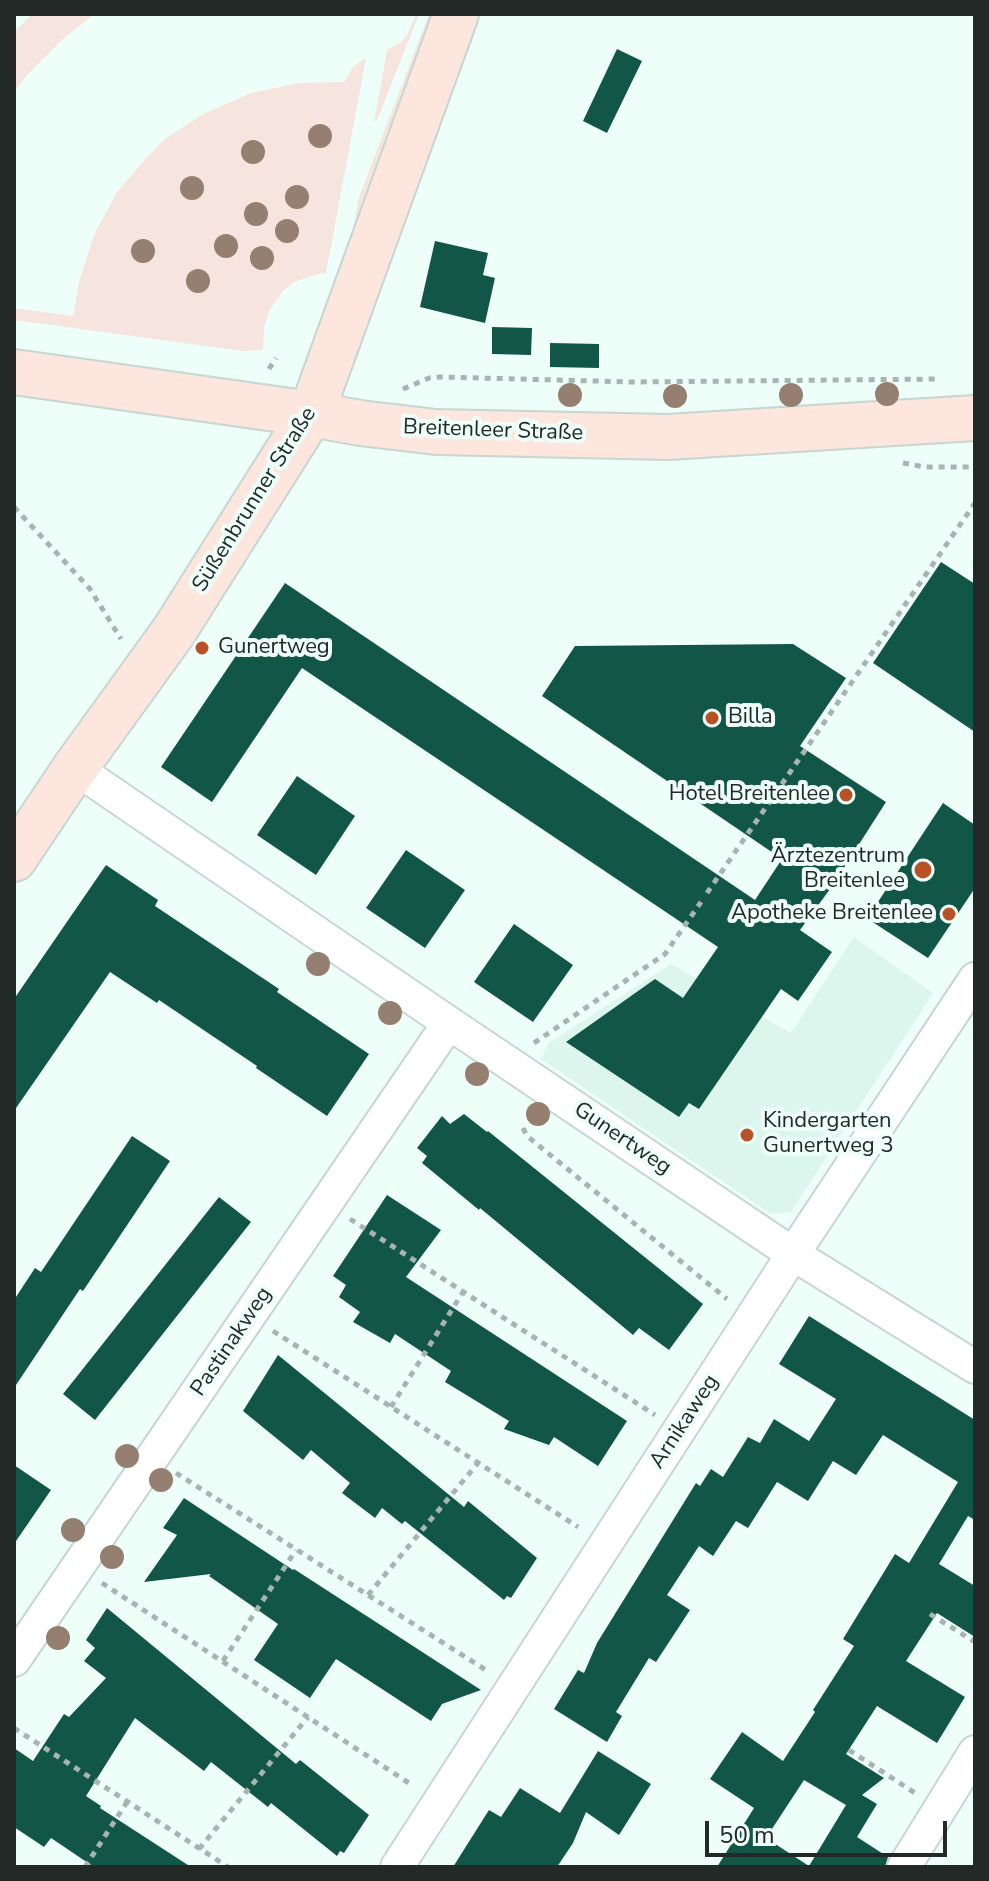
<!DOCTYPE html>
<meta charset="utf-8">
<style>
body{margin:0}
#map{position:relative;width:989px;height:1881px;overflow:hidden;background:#eefff9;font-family:"Nunito Sans",sans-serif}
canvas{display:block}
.frame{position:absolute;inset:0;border:16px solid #232927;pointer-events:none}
.scale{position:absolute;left:705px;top:1821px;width:242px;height:36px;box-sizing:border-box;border:4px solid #232927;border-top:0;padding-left:10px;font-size:24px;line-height:28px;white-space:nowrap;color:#232927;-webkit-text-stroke:6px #eefff9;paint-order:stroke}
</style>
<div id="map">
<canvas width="989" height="1881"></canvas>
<div class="frame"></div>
<div class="scale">50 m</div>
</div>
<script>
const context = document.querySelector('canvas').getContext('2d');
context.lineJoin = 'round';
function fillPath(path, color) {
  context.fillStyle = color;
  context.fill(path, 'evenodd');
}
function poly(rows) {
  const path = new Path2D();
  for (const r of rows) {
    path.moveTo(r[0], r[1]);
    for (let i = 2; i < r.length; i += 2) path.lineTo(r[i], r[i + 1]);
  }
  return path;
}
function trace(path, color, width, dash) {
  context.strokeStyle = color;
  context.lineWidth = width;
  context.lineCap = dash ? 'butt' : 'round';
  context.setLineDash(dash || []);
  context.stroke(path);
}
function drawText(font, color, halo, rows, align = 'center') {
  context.font = font + ' "Nunito Sans",sans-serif';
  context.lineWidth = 8;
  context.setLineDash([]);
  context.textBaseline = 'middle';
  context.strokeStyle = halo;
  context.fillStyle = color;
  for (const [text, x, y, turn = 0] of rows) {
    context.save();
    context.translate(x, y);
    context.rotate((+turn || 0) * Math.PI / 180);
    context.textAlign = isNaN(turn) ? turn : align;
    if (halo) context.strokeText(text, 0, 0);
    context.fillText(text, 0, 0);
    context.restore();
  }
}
fillPath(poly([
 [854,937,933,993,791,1212,771,1214,541,1059,549,1043,671,964,791,1033]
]), '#dcf5ed');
fillPath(poly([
 [32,14,94,14,62,40,27,75,14,92,14,32],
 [416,14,419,14,378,118,374,123,387,50,401,42,407,35],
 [429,14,447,14,340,301,359,197],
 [366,58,326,273,318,274,294,282,283,291,269,311,264,327,263,350,243,351,14,320,14,308,73,316,79,282,94,235,117,192,148,156,165,139,203,114,251,93,299,83,344,82,353,67]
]), '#f6e5de');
fillPath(poly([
 [617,49,642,61,607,133,583,121],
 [435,241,488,253,483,275,495,278,485,323,420,307],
 [492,327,532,328,531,355,492,354],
 [550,343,599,344,599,368,550,367],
 [941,562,975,584,975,732,873,663],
 [285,583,755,900,782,859,542,696,575,646,793,644,846,678,800,746,886,802,833,885,800,930,832,952,798,1001,781,989,699,1109,689,1103,679,1117,566,1042,655,979,683,998,718,947,302,668,212,802,161,767],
 [297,776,355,816,316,875,257,835],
 [943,803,975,825,975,888,928,958,871,921,876,913,872,911],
 [406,850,465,890,425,948,366,908],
 [106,865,158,900,155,906,279,989,277,992,369,1054,327,1116,256,1068,257,1066,159,1000,157,1003,110,972,14,1111,14,999],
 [514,924,573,965,533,1022,474,982],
 [464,1114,487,1132,488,1131,703,1304,669,1350,639,1328,633,1335,480,1208,479,1210,422,1163,427,1156,417,1148,442,1116,450,1124],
 [132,1136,170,1161,83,1291,80,1289,14,1388,14,1300,35,1268,41,1272],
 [387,1195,441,1230,406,1277,627,1421,598,1466,554,1437,549,1445,504,1429,509,1421,445,1382,451,1371,395,1334,390,1343,353,1322,360,1312,339,1297,346,1285,333,1276],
 [219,1197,251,1222,95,1420,63,1394],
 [809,1316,975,1420,975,1520,968,1516,939,1564,975,1586,975,1637,937,1613,906,1661,965,1697,937,1743,877,1706,846,1754,884,1778,862,1795,877,1804,857,1837,888,1857,885,1867,717,1867,754,1808,710,1779,742,1732,783,1761,815,1712,813,1710,854,1646,843,1639,895,1554,909,1563,958,1482,883,1435,856,1475,833,1461,808,1501,777,1482,748,1528,736,1521,713,1556,699,1546,667,1595,690,1610,656,1662,649,1658,616,1712,622,1716,607,1742,554,1709,578,1670,584,1673,597,1643,696,1483,700,1486,711,1469,723,1477,748,1437,760,1443,774,1419,809,1441,836,1399,779,1364],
 [804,1780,846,1805,809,1866,766,1838],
 [278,1355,464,1507,468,1501,537,1558,511,1598,507,1596,504,1600,405,1521,402,1524,382,1508,375,1518,342,1493,350,1483,311,1450,303,1460,243,1411],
 [14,1465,51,1490,14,1544],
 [184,1498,293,1570,294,1569,481,1690,442,1704,431,1721,336,1659,310,1698,254,1660,278,1624,209,1576,211,1574,144,1582,177,1535,163,1528],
 [107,1608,296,1764,300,1760,369,1815,344,1853,340,1851,337,1856,271,1803,268,1807,211,1762,204,1771,135,1718,86,1796,101,1806,100,1808,191,1867,94,1867,51,1838,44,1847,14,1827,14,1748,33,1761,64,1714,69,1717,106,1678,84,1661,95,1648,86,1640],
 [598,1751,651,1784,619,1835,586,1812,573,1843,557,1867,453,1867,489,1810,501,1817,520,1788,560,1813]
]), '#125647');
const street = poly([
 [75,768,449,1023,793,1254,975,1367],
 [14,1660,449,1023],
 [397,1867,793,1254,975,979],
 [904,1867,975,1752]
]);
const secondary = poly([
 [14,372,311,414,360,423,436,432,668,437,975,418],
 [14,859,75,768,174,631,311,414,456,14]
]);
trace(street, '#c6d6d0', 36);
trace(secondary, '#c6d6d0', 48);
trace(poly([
 [269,369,276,358],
 [403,389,429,378,441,377,633,382,938,379],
 [903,463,925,467,975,467],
 [14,507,90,589,121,639],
 [707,893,975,503],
 [534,1043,665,954,701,902],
 [523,1128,527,1136,727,1299],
 [350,1219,655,1415],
 [273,1331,578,1527],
 [391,1407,463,1292],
 [176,1473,489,1672],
 [102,1583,412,1785],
 [368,1595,478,1463],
 [930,1614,975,1642],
 [223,1661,296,1550],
 [14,1728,228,1867],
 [849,1750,915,1793],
 [199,1849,308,1717],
 [85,1867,127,1802]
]), '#a7b4b0', 5, [6, 6]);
trace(street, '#fff', 32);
trace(secondary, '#fce6dd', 44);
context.fillStyle = '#957f70';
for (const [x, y] of [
 [320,136],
 [253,152],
 [192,188],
 [297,197],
 [256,214],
 [287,231],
 [226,246],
 [143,251],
 [262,258],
 [198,281],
 [887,394],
 [570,395],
 [791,395],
 [675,396],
 [318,964],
 [390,1013],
 [477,1074],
 [538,1114],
 [127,1456],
 [161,1480],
 [73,1530],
 [112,1557],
 [58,1638]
]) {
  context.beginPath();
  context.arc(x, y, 12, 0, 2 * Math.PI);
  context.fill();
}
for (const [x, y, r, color] of [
 [202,648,8,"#b85226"],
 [712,718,8,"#b85226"],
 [846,795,8,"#b85226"],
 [923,870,10,"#b85226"],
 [949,914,8,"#b85226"],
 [747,1135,8,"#b85226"]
]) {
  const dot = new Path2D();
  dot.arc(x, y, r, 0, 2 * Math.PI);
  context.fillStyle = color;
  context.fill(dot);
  trace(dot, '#eefff9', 3);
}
drawText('22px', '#232927', '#eefff9', [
 ["Breitenleer Straße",493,431,2],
 ["Süßenbrunner Straße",255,500,-58],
 ["Gunertweg",622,1139,34],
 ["Pastinakweg",232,1342,-56],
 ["Arnikaweg",685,1422,-57]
]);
drawText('22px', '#232927', '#eefff9', [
 ["Gunertweg",218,648],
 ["Billa",728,718],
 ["Hotel Breitenlee",830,795,"right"],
 ["Ärztezentrum",905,857,"right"],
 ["Breitenlee",905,882,"right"],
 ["Apotheke Breitenlee",933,914,"right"],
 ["Kindergarten",763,1122],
 ["Gunertweg 3",763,1147]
], 'left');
</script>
